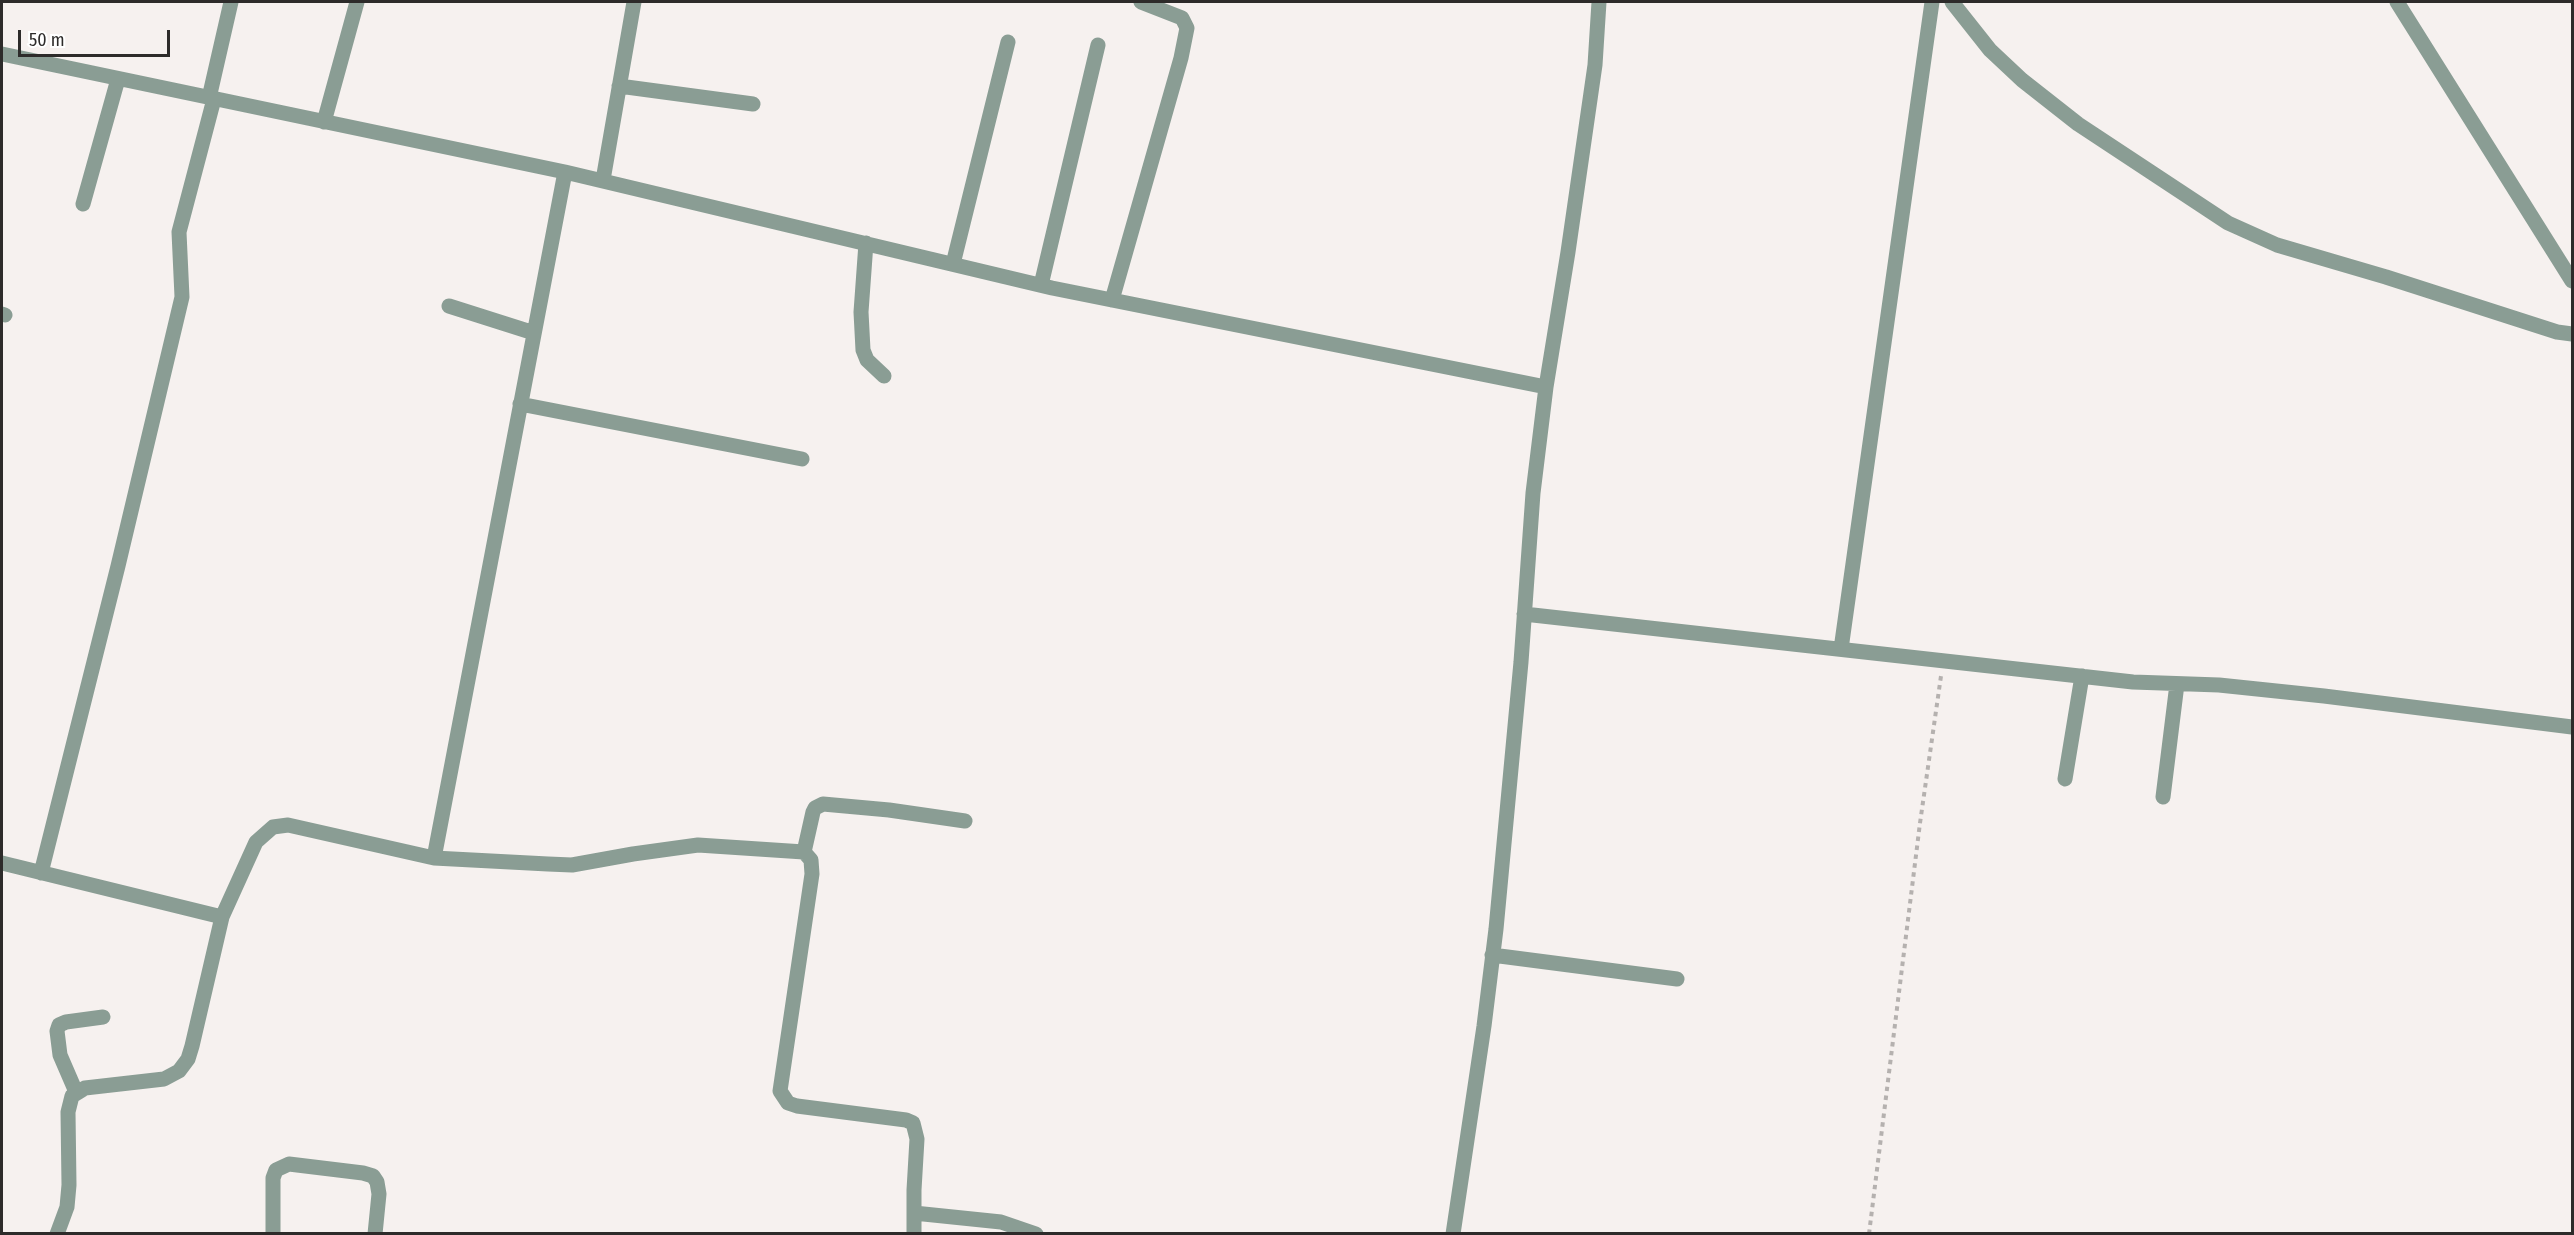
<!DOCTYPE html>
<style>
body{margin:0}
#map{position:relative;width:2574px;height:1235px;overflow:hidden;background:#f6f1ef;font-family:"Fira Sans Condensed",sans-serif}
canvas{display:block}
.frame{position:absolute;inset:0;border:3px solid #2d2b2a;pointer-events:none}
.scale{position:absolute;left:18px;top:30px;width:152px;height:27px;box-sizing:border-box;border:3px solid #2d2b2a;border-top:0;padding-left:8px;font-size:18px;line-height:21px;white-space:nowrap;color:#2d2b2a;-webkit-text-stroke:4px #fff;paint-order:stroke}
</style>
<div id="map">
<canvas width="2574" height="1235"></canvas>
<div class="frame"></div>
<div class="scale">50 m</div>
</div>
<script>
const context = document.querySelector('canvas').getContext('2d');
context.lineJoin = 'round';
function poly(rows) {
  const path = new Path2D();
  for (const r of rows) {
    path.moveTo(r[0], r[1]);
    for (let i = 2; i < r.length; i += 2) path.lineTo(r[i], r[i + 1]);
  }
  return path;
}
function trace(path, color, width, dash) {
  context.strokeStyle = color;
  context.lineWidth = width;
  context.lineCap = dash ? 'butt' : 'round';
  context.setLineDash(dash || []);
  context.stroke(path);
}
trace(poly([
 [1869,1234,1920,823,1941,676]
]), '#b5b1af', 4, [4.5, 4.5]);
trace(poly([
 [1952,2,1990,50,2022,80,2078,124,2228,223,2277,245,2386,277,2557,332,2572,334],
 [2397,2,2572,281],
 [2,54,565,172,1052,288,1546,387],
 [619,86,753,104],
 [209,98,231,2],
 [324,122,357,2],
 [603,180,634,2],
 [83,204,118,79],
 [866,243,861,312,863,350,867,360,884,376],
 [953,264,1008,42],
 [1041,285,1098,45],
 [1112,300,1181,58,1187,28,1182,18,1141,2],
 [449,306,534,333],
 [2,314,5,315],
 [520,404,802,459],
 [1524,614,2133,682,2219,685,2324,696,2572,727],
 [1841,649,1932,2],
 [2065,779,2082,676],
 [2163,797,2177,684],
 [804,852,813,812,815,808,823,804,889,810,965,821],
 [434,858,565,172],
 [2,863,222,917],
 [41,873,118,566,182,297,179,232,214,99],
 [1492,955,1677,979],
 [76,1092,60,1055,57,1031,59,1025,66,1022,103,1017],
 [914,1213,1001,1222,1036,1234],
 [57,1234,67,1207,69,1185,68,1112,72,1096,85,1088,164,1079,179,1071,188,1059,192,1046,222,917,256,842,273,827,288,825,434,858,548,864,572,865,633,854,698,845,804,852,811,860,812,874,780,1091,788,1103,797,1106,906,1120,913,1123,917,1139,914,1190,914,1234],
 [273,1234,273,1178,276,1170,289,1164,363,1173,373,1176,377,1182,379,1194,375,1234],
 [1453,1234,1484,1026,1496,929,1521,662,1533,493,1546,387,1568,252,1595,65,1599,2]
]), '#8a9d94', 15);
</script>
